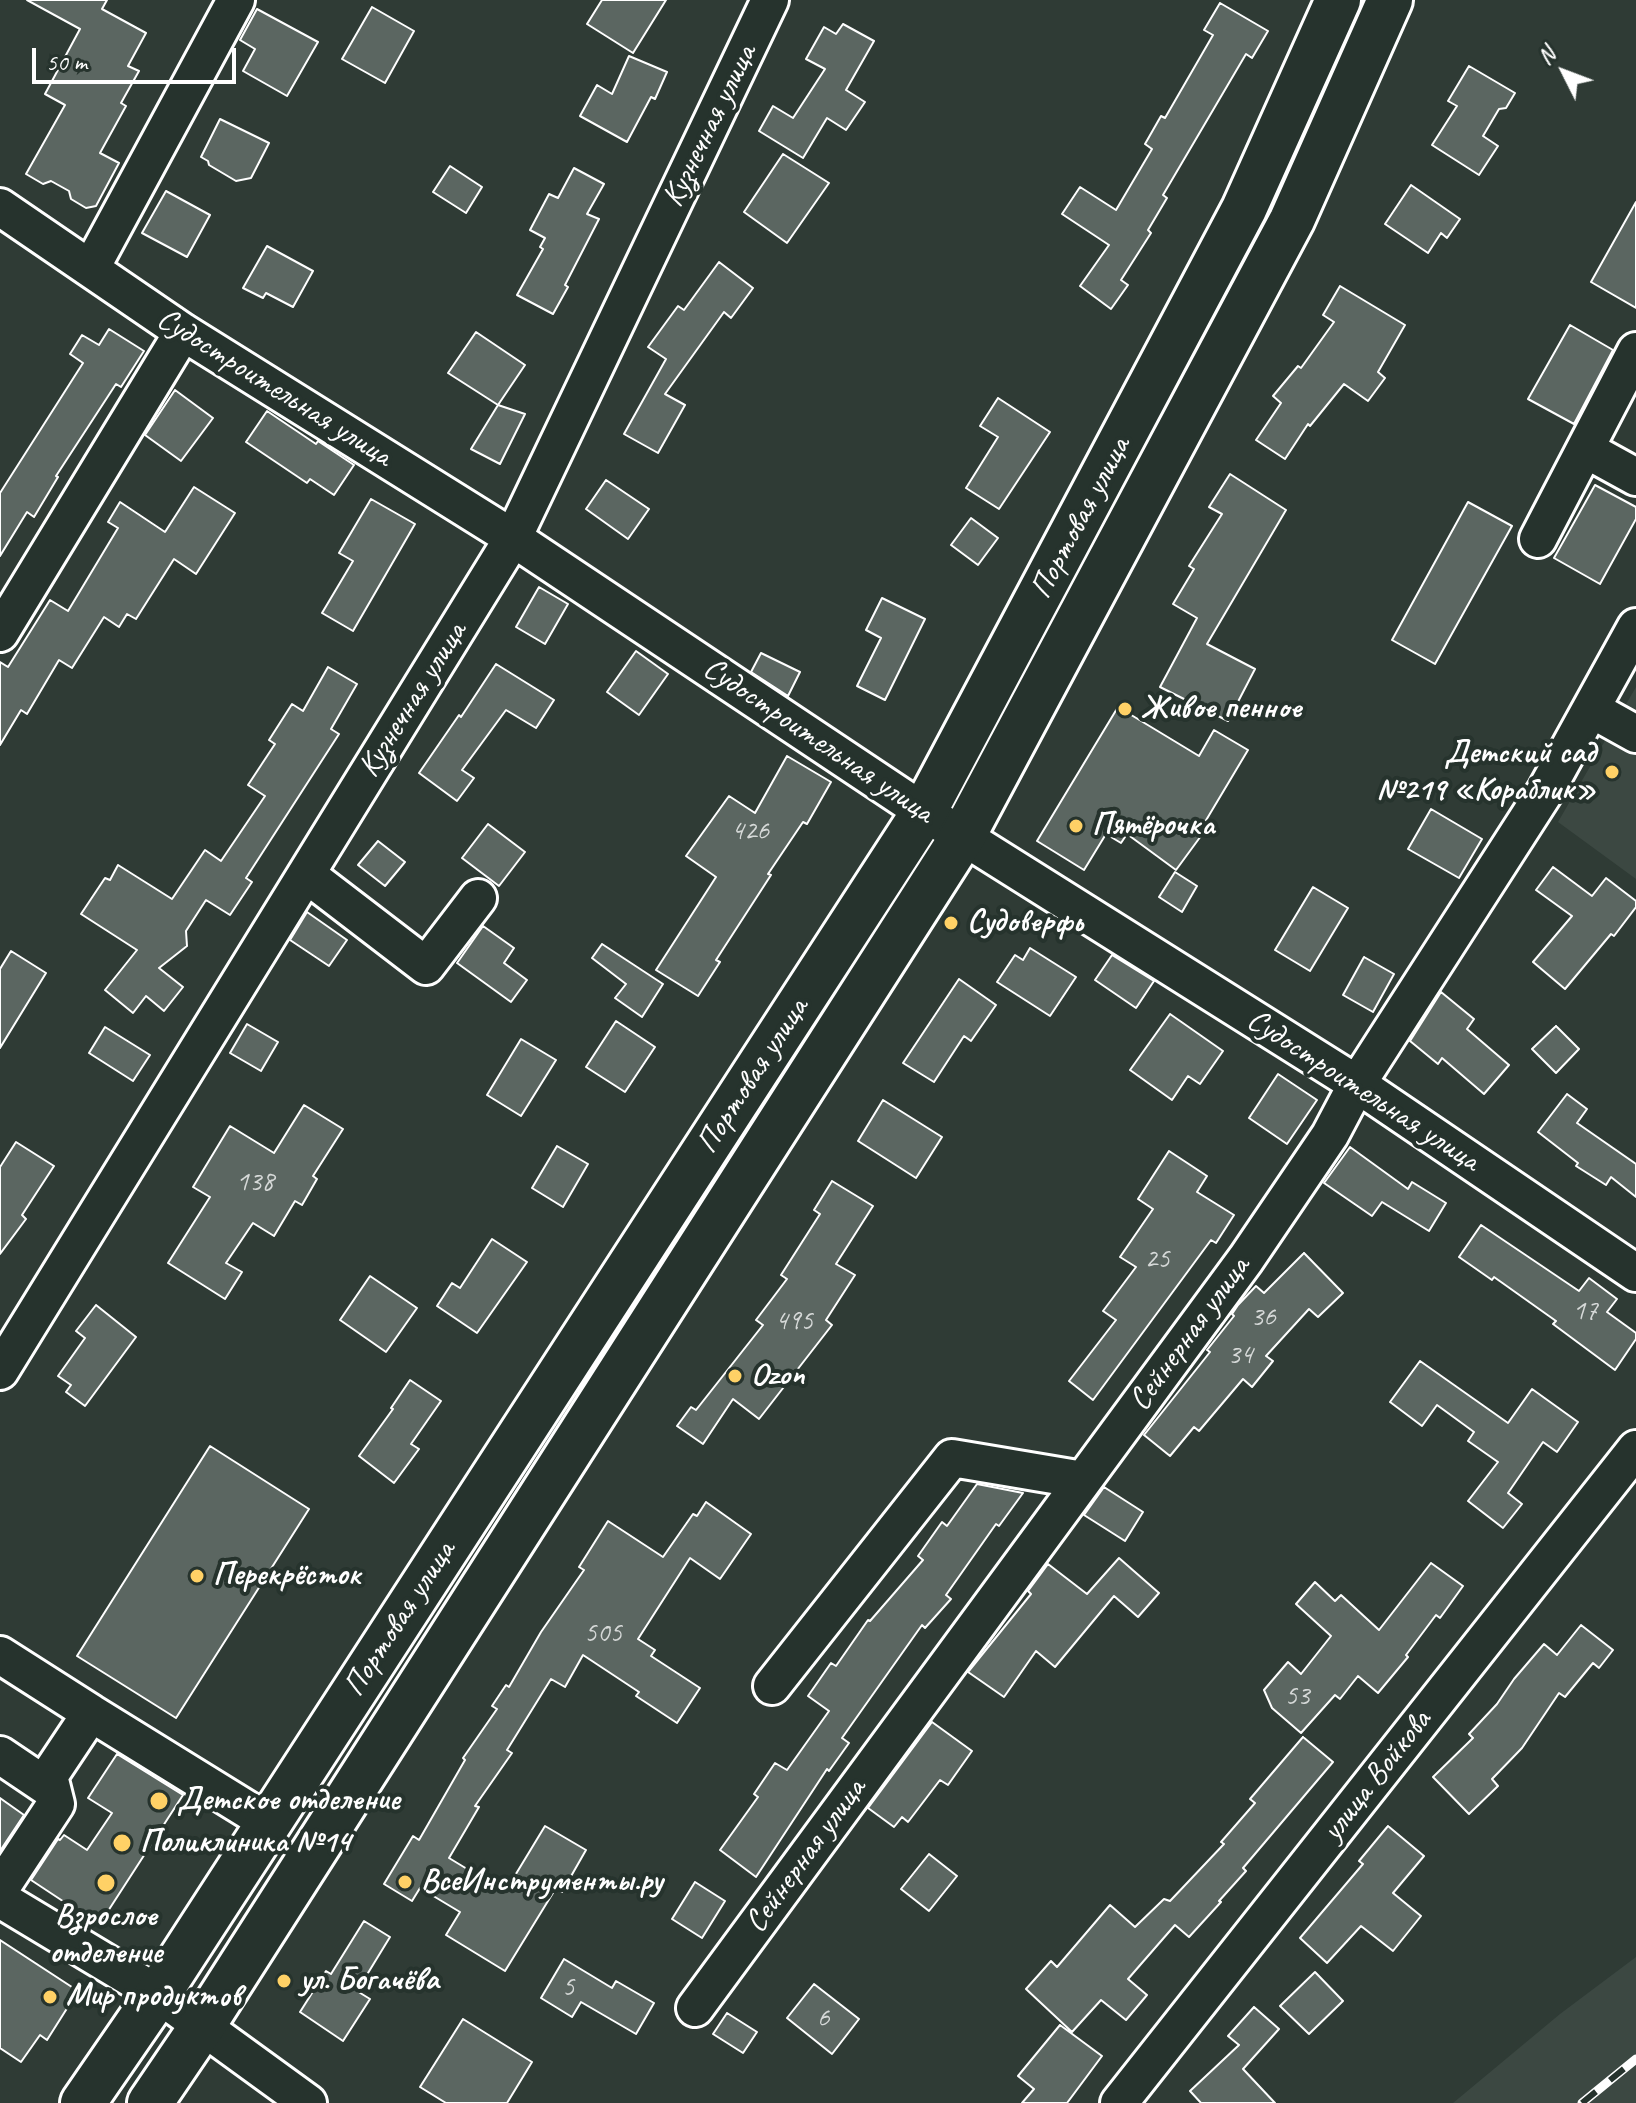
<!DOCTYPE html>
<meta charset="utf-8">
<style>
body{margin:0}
#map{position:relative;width:1636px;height:2103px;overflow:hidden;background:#2f3b35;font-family:Caveat,sans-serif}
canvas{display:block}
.north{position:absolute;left:1524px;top:32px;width:80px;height:80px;-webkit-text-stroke:6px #26332d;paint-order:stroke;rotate:312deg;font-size:22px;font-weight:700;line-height:32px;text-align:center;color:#fff}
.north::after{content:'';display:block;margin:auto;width:28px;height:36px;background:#fff;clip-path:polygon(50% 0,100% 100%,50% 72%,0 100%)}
.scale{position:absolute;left:32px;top:48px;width:204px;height:36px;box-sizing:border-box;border:4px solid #fff;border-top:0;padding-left:10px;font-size:24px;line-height:28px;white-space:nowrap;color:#fff;-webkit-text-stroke:6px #26332d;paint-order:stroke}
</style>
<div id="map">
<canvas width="1636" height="2103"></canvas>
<div class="north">N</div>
<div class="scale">50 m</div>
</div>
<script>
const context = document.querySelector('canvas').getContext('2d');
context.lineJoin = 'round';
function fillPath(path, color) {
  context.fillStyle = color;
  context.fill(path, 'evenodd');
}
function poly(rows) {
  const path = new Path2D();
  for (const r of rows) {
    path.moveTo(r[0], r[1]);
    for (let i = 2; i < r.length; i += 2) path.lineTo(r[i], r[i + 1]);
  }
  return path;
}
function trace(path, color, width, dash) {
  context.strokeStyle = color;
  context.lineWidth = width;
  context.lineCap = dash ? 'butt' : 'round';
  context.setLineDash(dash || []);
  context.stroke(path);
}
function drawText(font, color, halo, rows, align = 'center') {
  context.font = font + ' Caveat,sans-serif';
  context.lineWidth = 8;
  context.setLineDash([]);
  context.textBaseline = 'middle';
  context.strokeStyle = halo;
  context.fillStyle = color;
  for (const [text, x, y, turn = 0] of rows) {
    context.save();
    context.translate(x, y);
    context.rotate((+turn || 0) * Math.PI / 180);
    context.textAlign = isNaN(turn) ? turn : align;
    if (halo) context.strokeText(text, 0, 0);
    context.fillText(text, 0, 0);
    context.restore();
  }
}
fillPath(poly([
 [1636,687,1636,879,1558,822],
 [1636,1957,1636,2103,1453,2103,1560,2014]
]), '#3c4842');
const building = poly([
 [27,0,107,0,102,9,146,33,128,66,139,71,121,103,126,106,100,153,119,163,96,206,86,208,71,199,69,191,51,181,43,184,26,174,65,105,45,94,80,29,27,0],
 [602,0,666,0,633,53,587,24,602,0],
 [1220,3,1268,31,1252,58,1246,54,1163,195,1167,198,1148,230,1151,233,1121,280,1128,285,1111,309,1080,286,1109,245,1062,214,1080,187,1116,210,1152,149,1145,144,1161,116,1165,118,1213,35,1204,30,1220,3],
 [372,7,414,31,385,83,342,59,372,7],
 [257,9,318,42,287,96,243,71,255,49,240,40,257,9],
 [843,24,874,41,846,90,865,102,846,130,827,118,803,158,759,131,773,106,793,118,825,69,806,59,824,27,836,34,843,24],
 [629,56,667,72,655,99,651,97,627,142,580,116,597,85,612,94,629,56],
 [1469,66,1515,93,1506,108,1499,109,1483,136,1498,146,1479,175,1432,145,1457,106,1448,101,1469,66],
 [220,119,269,143,251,178,236,181,209,165,208,161,201,157,220,119],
 [783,154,829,183,787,243,744,212,783,154],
 [450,166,482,187,466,213,433,192,450,166],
 [574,168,604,184,587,214,599,219,565,285,568,287,553,314,517,295,543,249,540,247,545,238,530,230,549,194,558,198,574,168],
 [1411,185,1460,219,1447,238,1441,233,1428,253,1385,224,1411,185],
 [166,191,210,215,187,257,142,233,166,191],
 [1636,202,1636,308,1591,282,1636,202],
 [267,246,313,271,293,307,266,293,263,298,243,288,267,246],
 [719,262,753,288,731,318,724,312,665,394,685,405,658,453,624,434,666,359,648,347,678,306,684,310,719,262],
 [1340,286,1405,325,1378,372,1385,378,1368,401,1344,384,1310,426,1308,424,1285,459,1256,440,1281,403,1273,396,1298,366,1301,368,1334,322,1323,315,1340,286],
 [1570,325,1613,350,1574,424,1528,399,1570,325],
 [109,329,144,351,121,387,116,384,56,476,58,477,34,517,27,512,0,556,0,493,83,363,70,354,82,335,99,345,109,329],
 [476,332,525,365,498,405,448,373,476,332],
 [175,390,213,418,181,461,145,435,175,390],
 [998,398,1050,432,999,509,966,488,998,437,980,426,998,398],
 [498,405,525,414,500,464,471,449,498,405],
 [267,411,316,444,318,441,354,465,334,495,310,479,307,483,246,442,267,411],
 [1230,474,1286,510,1207,644,1255,669,1228,721,1160,687,1197,618,1173,604,1194,569,1189,566,1222,514,1209,507,1230,474],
 [606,480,649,509,628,539,586,509,606,480],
 [1595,485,1636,507,1636,519,1600,584,1554,558,1595,485],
 [194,487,235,513,196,574,174,559,136,619,127,614,119,627,104,617,72,668,59,660,27,714,21,710,0,745,0,662,8,667,50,600,68,611,118,528,108,522,120,502,165,532,194,487],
 [371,499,415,524,353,631,322,613,353,561,339,553,371,499],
 [1468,502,1512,526,1435,664,1392,640,1468,502],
 [971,518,998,538,978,565,951,545,971,518],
 [539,587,568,604,545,644,516,627,539,587],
 [882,598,925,619,885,700,857,686,881,638,866,630,882,598],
 [636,651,668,674,639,715,607,692,636,651],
 [761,653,800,672,788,696,751,672,761,653],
 [496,664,554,700,536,728,506,710,462,770,474,778,457,801,419,773,459,715,461,717,496,664],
 [328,667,357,684,331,729,339,734,246,878,252,882,230,915,206,900,186,931,187,946,159,968,183,987,164,1011,146,996,133,1013,105,990,137,950,81,914,105,878,110,880,118,865,172,899,205,850,221,861,265,796,248,785,275,744,269,740,292,704,303,711,328,667],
 [1118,707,1199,756,1214,730,1248,750,1205,822,1209,825,1176,870,1127,834,1121,843,1106,834,1084,870,1037,841,1118,707],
 [787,756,831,782,807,824,803,822,768,874,771,875,716,960,720,962,698,996,656,970,716,877,686,856,729,796,755,813,787,756],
 [1431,809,1482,839,1459,878,1408,849,1431,809],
 [488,824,525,852,499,886,462,858,488,824],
 [378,841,405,862,385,886,358,865,378,841],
 [1553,867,1592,896,1606,878,1636,901,1636,907,1614,936,1611,934,1565,989,1533,962,1572,916,1536,890,1553,867],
 [1175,872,1197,886,1182,912,1159,897,1175,872],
 [1313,887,1348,908,1310,971,1275,950,1313,887],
 [307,912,347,940,329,966,290,940,307,912],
 [483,926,514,948,504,963,527,980,511,1002,457,963,483,926],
 [602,944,663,984,642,1017,615,998,626,984,592,958,602,944],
 [1030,948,1076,977,1050,1016,997,982,1015,955,1023,960,1030,948],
 [11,951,46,973,0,1048,0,969,11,951],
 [1112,955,1154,981,1136,1008,1095,980,1112,955],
 [1364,957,1394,974,1373,1012,1343,995,1364,957],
 [959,979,996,1005,971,1041,964,1036,934,1082,903,1063,959,979],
 [1441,992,1474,1019,1467,1029,1509,1065,1484,1094,1442,1058,1438,1064,1410,1041,1441,992],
 [1170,1014,1223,1051,1200,1084,1188,1076,1172,1100,1130,1070,1170,1014],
 [616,1021,655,1047,625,1092,586,1067,616,1021],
 [247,1024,278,1042,261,1071,230,1053,247,1024],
 [1556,1026,1579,1049,1556,1073,1532,1049,1556,1026],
 [105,1027,150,1055,133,1081,89,1053,105,1027],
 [521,1039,556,1060,521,1116,487,1095,521,1039],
 [1278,1074,1317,1100,1287,1144,1249,1118,1278,1074],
 [1567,1094,1587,1109,1577,1123,1636,1164,1636,1197,1611,1177,1606,1185,1576,1166,1578,1163,1538,1132,1567,1094],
 [883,1100,942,1137,916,1178,858,1141,883,1100],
 [304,1105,343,1129,313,1176,317,1179,302,1205,295,1201,274,1236,253,1223,226,1263,242,1272,225,1299,168,1263,210,1197,193,1187,230,1126,274,1153,304,1105],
 [16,1142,54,1166,22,1215,26,1219,0,1254,0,1167,16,1142],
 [557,1146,588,1164,563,1207,532,1188,557,1146],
 [1350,1147,1408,1189,1412,1182,1446,1203,1429,1231,1382,1202,1372,1216,1324,1183,1350,1147],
 [1169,1151,1207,1176,1197,1192,1234,1215,1216,1243,1211,1240,1093,1400,1069,1381,1116,1320,1103,1311,1136,1267,1120,1257,1153,1209,1138,1199,1169,1151],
 [832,1181,873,1206,836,1264,855,1275,826,1320,832,1325,759,1419,733,1399,703,1444,677,1426,691,1407,696,1410,763,1325,756,1320,787,1279,781,1275,820,1214,814,1210,832,1181],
 [1481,1225,1579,1291,1589,1278,1617,1299,1607,1312,1636,1333,1636,1339,1615,1370,1553,1324,1556,1321,1494,1277,1492,1280,1459,1257,1481,1225],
 [492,1239,527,1262,477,1333,437,1306,452,1283,460,1288,492,1239],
 [1304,1253,1343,1293,1318,1317,1309,1309,1266,1356,1273,1361,1252,1387,1243,1379,1199,1431,1194,1427,1170,1456,1144,1435,1210,1352,1207,1350,1234,1316,1232,1314,1238,1305,1256,1286,1264,1293,1304,1253],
 [370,1276,417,1308,386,1352,340,1320,370,1276],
 [96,1305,136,1337,85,1406,66,1392,71,1385,58,1376,85,1338,76,1331,96,1305],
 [1420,1361,1508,1423,1532,1389,1578,1422,1557,1452,1543,1442,1508,1493,1522,1504,1503,1528,1468,1501,1498,1462,1468,1441,1474,1432,1437,1405,1422,1426,1390,1402,1420,1361],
 [410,1380,441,1401,411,1444,419,1449,394,1483,359,1456,393,1409,391,1408,410,1380],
 [210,1446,309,1509,176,1718,77,1656,210,1446],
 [977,1484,1023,1493,999,1526,996,1524,946,1595,951,1599,925,1628,922,1625,842,1738,849,1743,829,1771,827,1769,756,1877,720,1850,758,1797,754,1794,775,1763,787,1770,829,1711,808,1696,831,1663,836,1666,868,1620,870,1621,923,1560,918,1556,942,1522,947,1526,977,1484],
 [1104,1487,1143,1512,1125,1541,1084,1515,1104,1487],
 [706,1502,751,1534,720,1579,690,1558,638,1639,655,1650,651,1656,700,1688,677,1723,636,1696,639,1692,583,1655,565,1687,551,1679,507,1750,512,1753,475,1806,479,1807,449,1858,505,1892,545,1826,586,1850,562,1892,556,1888,505,1971,446,1935,460,1912,420,1888,412,1901,384,1884,413,1836,419,1840,465,1760,463,1758,497,1709,492,1706,506,1685,509,1687,541,1632,584,1570,579,1567,608,1521,663,1557,693,1514,697,1516,706,1502],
 [1119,1558,1159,1593,1138,1617,1114,1596,1055,1667,1036,1651,1004,1697,968,1672,1031,1594,1028,1591,1048,1564,1087,1594,1119,1558],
 [1431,1563,1463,1586,1440,1618,1436,1615,1406,1655,1408,1657,1378,1693,1358,1676,1340,1699,1335,1695,1301,1733,1272,1708,1264,1690,1288,1662,1301,1674,1331,1636,1296,1604,1315,1582,1335,1601,1341,1595,1379,1630,1431,1563],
 [1581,1625,1613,1650,1599,1668,1593,1663,1565,1697,1559,1693,1522,1748,1492,1779,1498,1786,1469,1814,1433,1777,1473,1738,1469,1734,1497,1704,1514,1679,1544,1644,1557,1655,1581,1625],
 [932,1722,972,1751,948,1785,940,1780,908,1822,902,1817,894,1827,868,1808,932,1722],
 [1303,1737,1333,1762,1243,1868,1246,1871,1219,1901,1221,1902,1189,1937,1175,1925,1128,1979,1147,1995,1126,2020,1101,2000,1072,2032,1026,1989,1051,1961,1057,1967,1110,1905,1135,1927,1164,1899,1170,1901,1224,1844,1221,1842,1255,1803,1250,1799,1303,1737],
 [117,1754,183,1795,99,1925,31,1880,58,1839,60,1840,64,1835,87,1850,112,1813,88,1798,117,1754],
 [0,1798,24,1815,0,1851,0,1798],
 [1388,1826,1424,1856,1393,1893,1421,1916,1393,1951,1361,1926,1327,1963,1300,1938,1363,1864,1359,1861,1388,1826],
 [929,1854,957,1876,929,1911,901,1889,929,1854],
 [695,1882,725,1901,702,1938,672,1919,695,1882],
 [364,1921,390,1937,357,1991,370,1999,343,2041,300,2012,326,1971,331,1974,364,1921],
 [0,1940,78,1991,47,2040,40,2035,21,2062,0,2048,0,1940],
 [564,1959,612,1988,616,1981,654,2003,636,2034,581,2002,572,2017,541,1998,564,1959],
 [1315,1972,1343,2001,1309,2034,1280,2006,1315,1972],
 [814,1984,859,2019,832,2054,787,2018,814,1984],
 [1254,2007,1279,2029,1243,2069,1275,2103,1201,2103,1190,2091,1239,2045,1228,2036,1254,2007],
 [727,2013,757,2032,743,2053,713,2034,727,2013],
 [463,2019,532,2062,507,2103,446,2103,420,2087,463,2019],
 [1060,2025,1102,2056,1067,2103,1022,2103,1034,2089,1018,2076,1060,2025]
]);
fillPath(building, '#5b6661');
trace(building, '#fff', 2);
const minor = poly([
 [0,207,183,332,513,538,924,812,1357,1084,1636,1273],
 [91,268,236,0],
 [1585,449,1636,477],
 [1538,539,1636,351],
 [0,633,183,332],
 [1591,709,1636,734],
 [306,874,426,966,478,898],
 [0,1371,513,538,770,0],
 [0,1655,91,1713,49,1776,56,1804,0,1889],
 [772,1686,952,1458,1083,1480],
 [91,1713,269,1823],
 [0,1755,52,1790],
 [0,1899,158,1994,308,2103],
 [695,2008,1246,1259,1330,1135,1357,1084,1546,790,1636,627],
 [1119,2103,1636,1449]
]);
const major = poly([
 [83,2103,158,1994,924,812,1244,209,1338,0],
 [150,2103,203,2025,963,836,1292,220,1390,0]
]);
trace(minor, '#fff', 42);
trace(major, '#fff', 50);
trace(minor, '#26332d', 36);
trace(major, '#26332d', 44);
const rail = poly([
 [1582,2103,1636,2059]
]);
trace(rail, '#fff', 9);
trace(rail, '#26332d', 6, [18]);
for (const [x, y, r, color] of [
 [1125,709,8,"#ffd166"],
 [1612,772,8,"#ffd166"],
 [1076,826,8,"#ffd166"],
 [951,923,8,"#ffd166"],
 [735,1376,8,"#ffd166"],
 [197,1576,8,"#ffd166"],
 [159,1801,10,"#ffd166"],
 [122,1843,10,"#ffd166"],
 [405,1882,8,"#ffd166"],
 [106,1883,10,"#ffd166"],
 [284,1981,8,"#ffd166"],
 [50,1997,8,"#ffd166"]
]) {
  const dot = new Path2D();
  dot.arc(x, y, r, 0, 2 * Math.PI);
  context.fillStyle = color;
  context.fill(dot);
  trace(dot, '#26332d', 3);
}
drawText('28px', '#d6d9d8', null, [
 ["426",750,832],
 ["138",255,1183],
 ["25",1157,1260],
 ["17",1585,1312],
 ["36",1263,1318],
 ["495",794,1322],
 ["34",1240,1356],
 ["505",603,1634],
 ["53",1297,1697],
 ["5",568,1988],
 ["6",823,2019]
]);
drawText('32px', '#fff', '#26332d', [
 ["Кузнечная улица",710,126,-64],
 ["Судостроительная улица",274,388,32],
 ["Портовая улица",1081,518,-62],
 ["Кузнечная улица",413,700,-58],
 ["Судостроительная улица",818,741,34],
 ["Портовая улица",753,1076,-57],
 ["Судостроительная улица",1363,1091,33],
 ["Сейнерная улица",1190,1334,-54],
 ["Портовая улица",400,1619,-57],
 ["улица Войкова",1377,1776,-52],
 ["Сейнерная улица",806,1856,-54]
]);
drawText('bold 32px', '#fff', '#26332d', [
 ["Живое пенное",1141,709],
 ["Детский сад",1596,754,"right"],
 ["№219 «Кораблик»",1596,791,"right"],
 ["Пятёрочка",1092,826],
 ["Судоверфь",967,923],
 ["Ozon",751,1376],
 ["Перекрёсток",213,1576],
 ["Детское отделение",177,1801],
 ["Поликлиника №14",140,1843],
 ["ВсеИнструменты.ру",421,1882],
 ["Взрослое",106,1917,"center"],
 ["отделение",106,1954,"center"],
 ["ул. Богачёва",300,1981],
 ["Мир продуктов",66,1997]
], 'left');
</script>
